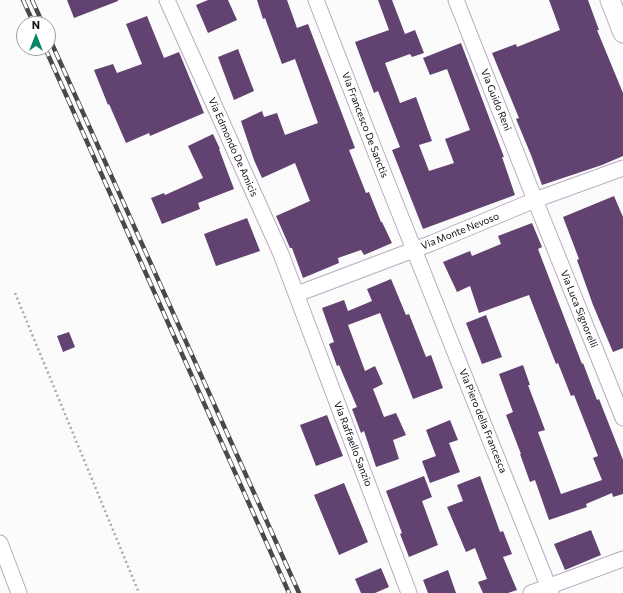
<!DOCTYPE html>
<style>
body{margin:0}
#map{position:relative;width:623px;height:593px;overflow:hidden;background:#fbfbfb;font-family:Commissioner,sans-serif}
canvas{display:block}
.north{position:absolute;left:16px;top:16px;width:40px;height:40px;box-sizing:border-box;background:#fff;border:1px solid #a09ea1;border-radius:50%;rotate:0deg;font-size:11px;font-weight:700;line-height:16px;text-align:center;color:#120d15}
.north::after{content:'';display:block;margin:auto;width:14px;height:18px;background:#088668;clip-path:polygon(50% 0,100% 100%,50% 72%,0 100%)}
</style>
<div id="map">
<canvas width="623" height="593"></canvas>
<div class="north">N</div>
</div>
<script>
const context = document.querySelector('canvas').getContext('2d');
context.lineJoin = 'round';
function fillPath(path, color) {
  context.fillStyle = color;
  context.fill(path, 'evenodd');
}
function poly(rows) {
  const path = new Path2D();
  for (const r of rows) {
    path.moveTo(r[0], r[1]);
    for (let i = 2; i < r.length; i += 2) path.lineTo(r[i], r[i + 1]);
  }
  return path;
}
function trace(path, color, width, dash) {
  context.strokeStyle = color;
  context.lineWidth = width;
  context.lineCap = dash ? 'butt' : 'round';
  context.setLineDash(dash || []);
  context.stroke(path);
}
function drawText(font, color, halo, rows, align = 'center') {
  context.font = font + ' Commissioner,sans-serif';
  context.lineWidth = 4;
  context.setLineDash([]);
  context.textBaseline = 'middle';
  context.strokeStyle = halo;
  context.fillStyle = color;
  for (const [text, x, y, turn = 0] of rows) {
    context.save();
    context.translate(x, y);
    context.rotate((+turn || 0) * Math.PI / 180);
    context.textAlign = isNaN(turn) ? turn : align;
    if (halo) context.strokeText(text, 0, 0);
    context.fillText(text, 0, 0);
    context.restore();
  }
}
fillPath(poly([
 [67,0,118,0,118,1,74,18],
 [208,0,228,0,237,20,208,33,196,5],
 [257,0,287,0,297,28,308,24,355,148,349,150,366,193,369,192,381,222,382,222,392,243,364,255,361,250,338,258,339,263,303,278,292,248,290,248,276,216,310,201,295,163,262,178,254,160,241,121,262,111,264,117,277,113,285,135,318,123,295,59,282,64,265,18,263,19],
 [378,0,392,0,405,34,415,30,424,53,412,57,410,54,385,63,400,103,416,97,432,141,419,145,429,171,454,163,445,139,470,130,447,69,430,75,423,58,461,43,504,157,502,157,515,195,423,229,392,150,400,147,378,91,374,93,355,42,389,30],
 [549,0,588,0,599,30,597,30,623,93,623,156,602,165,542,185,531,155,516,119,519,118,492,53,516,44,517,47,560,30],
 [147,16,164,58,179,52,204,113,150,136,149,133,126,143,109,104,108,105,94,70,113,64,117,73,142,64,126,24],
 [238,49,254,91,234,100,218,57],
 [213,134,220,149,219,149,234,189,198,203,200,209,162,224,151,198,164,193,165,195,203,178,188,146],
 [614,196,623,217,623,348,613,352,593,305,577,260,579,259,563,217],
 [247,218,260,251,216,266,204,234],
 [532,223,542,247,538,249,582,364,583,363,597,400,599,399,623,460,623,494,613,497,612,493,586,504,587,507,549,520,535,480,530,482,520,454,521,454,506,415,513,412,499,374,523,365,530,385,528,385,545,430,538,432,561,494,602,480,593,458,598,456,574,395,571,396,558,363,556,364,529,295,479,313,470,286,457,292,443,262,470,251,472,256,501,244,498,236],
 [391,279,406,315,409,314,426,357,431,355,443,388,413,399,380,313,348,325,365,371,375,366,383,384,373,389,384,417,396,413,406,435,393,440,399,459,376,467,364,431,361,433,352,409,357,407,339,365,337,366,329,344,334,342,322,308,344,300,348,311,372,301,367,289],
 [486,315,502,357,482,364,466,323],
 [69,332,75,347,63,352,57,336],
 [327,415,343,456,316,466,300,425],
 [450,420,458,440,449,443,460,472,430,483,422,461,436,456,426,430],
 [424,476,432,497,422,501,438,545,409,557,400,534,402,533,386,491],
 [480,476,500,532,503,531,512,554,503,557,517,590,508,593,483,593,478,582,487,579,475,548,466,552,447,507,463,501,457,485],
 [344,483,368,542,339,555,314,495],
 [591,530,601,555,565,570,554,544],
 [381,568,389,587,375,593,361,593,355,579],
 [448,570,456,593,428,593,423,580]
]), '#614271');
const minor = poly([
 [167,0,281,254,409,593],
 [316,0,387,182,551,593],
 [456,0,535,200,623,418],
 [297,294,432,243,535,200,623,168],
 [0,543,19,593],
 [531,593,623,559]
]);
const tertiary = poly([
 [610,0,623,33]
]);
trace(minor, '#baaac2', 17);
trace(tertiary, '#baaac2', 21);
trace(poly([
 [15,293,139,593]
]), '#aba9ac', 2.5, [2, 3]);
trace(minor, '#fff', 15);
trace(tertiary, '#fff', 19);
const rail = poly([
 [23,0,34,24],
 [32,0,43,24],
 [48,35,299,593],
 [45,48,289,593]
]);
trace(rail, '#4b474d', 4.5);
trace(rail, '#fff', 3, [9]);
drawText('10px', '#120d15', '#fff', [
 ["Via Guido Reni",496,100,68],
 ["Via Francesco De Sanctis",365,125,69],
 ["Via Edmondo De Amicis",233,147,66],
 ["Via Monte Nevoso",460,231,-22],
 ["Via Luca Signorelli",579,309,68],
 ["Via Piero della Francesca",483,421,68],
 ["Via Raffaello Sanzio",353,444,69]
]);
</script>
